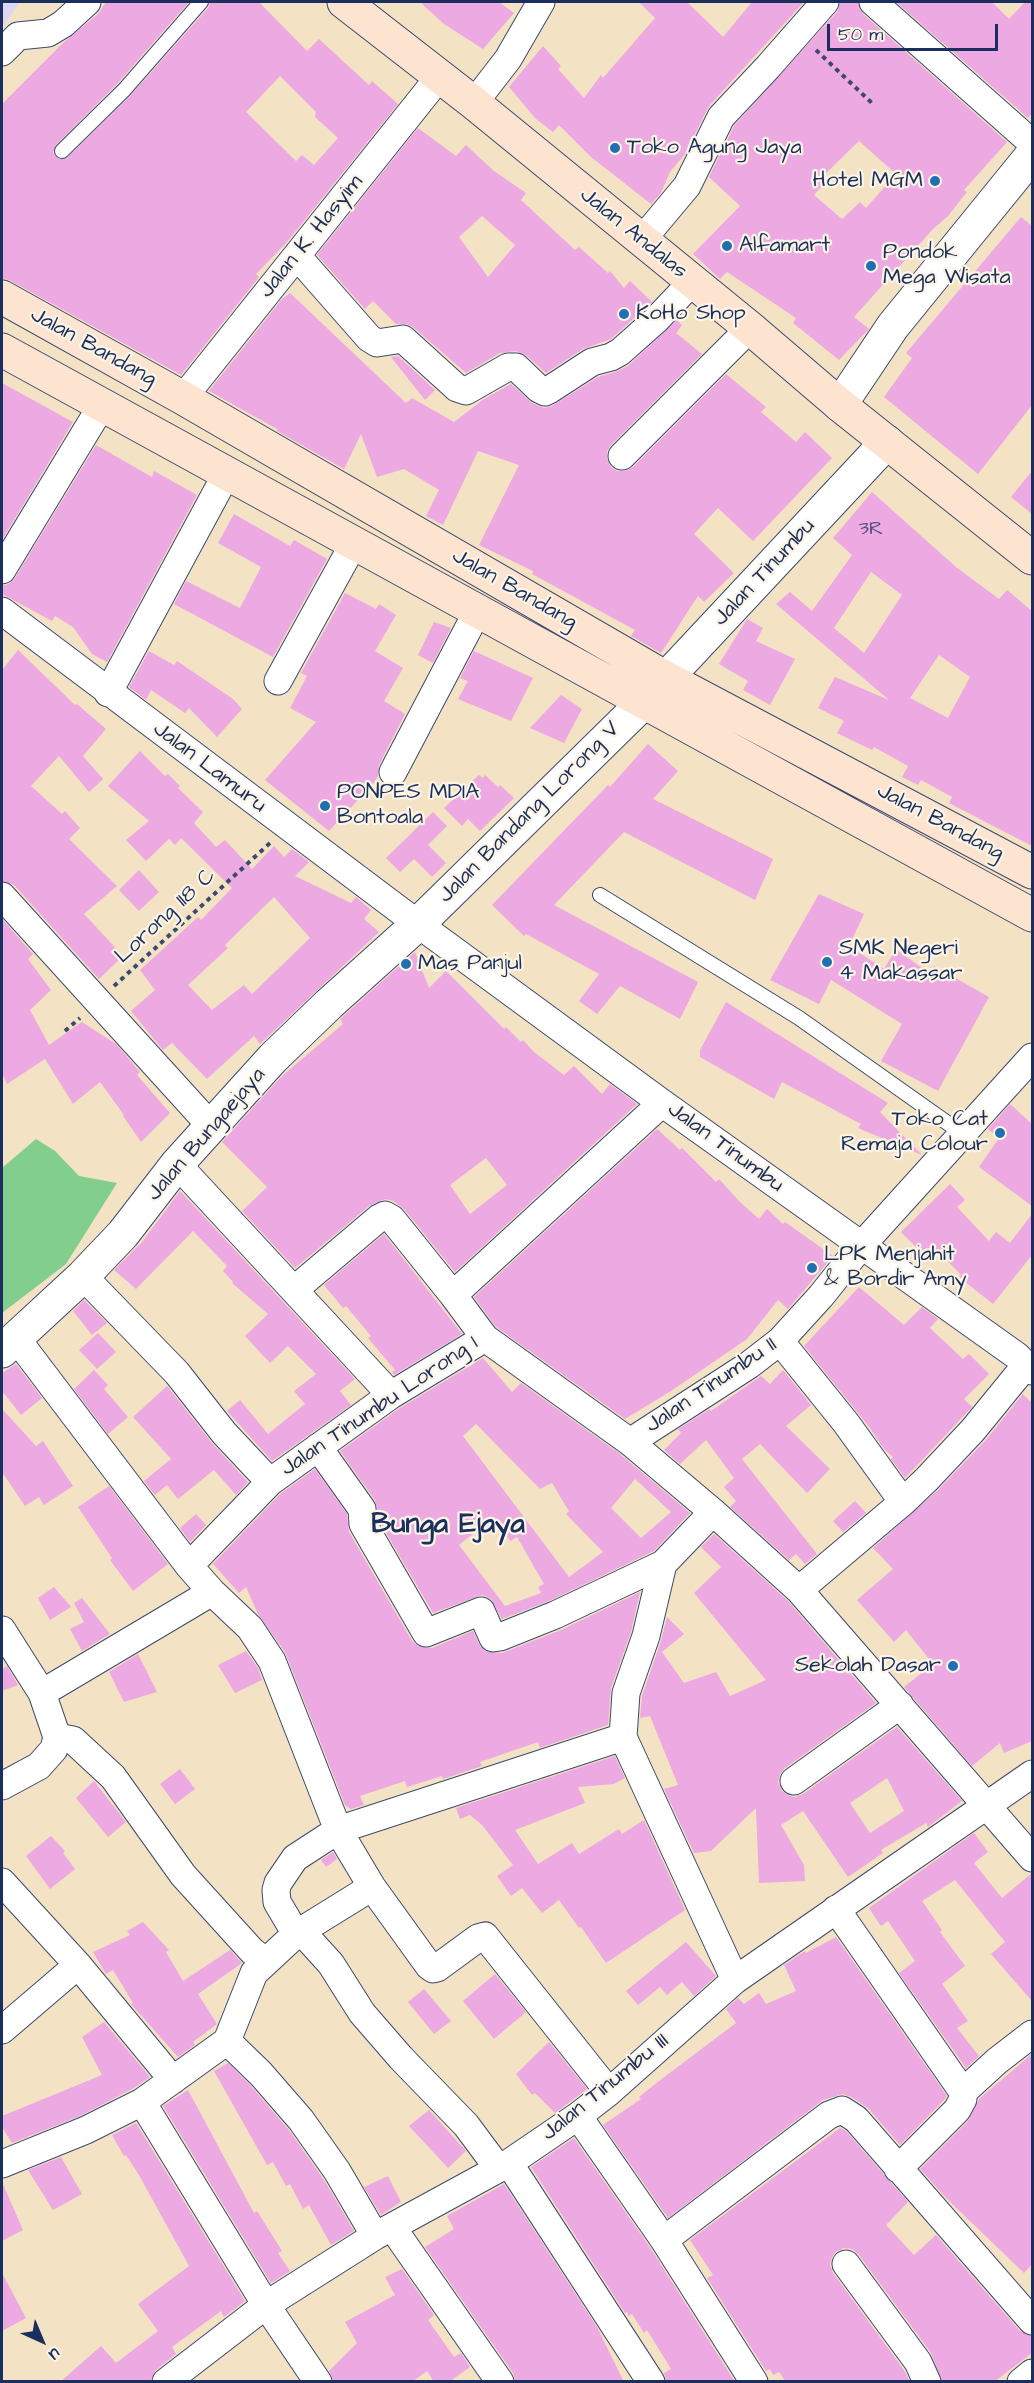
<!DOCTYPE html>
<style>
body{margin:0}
#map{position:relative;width:1034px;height:2383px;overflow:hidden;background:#f4e2c5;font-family:"Architects Daughter",sans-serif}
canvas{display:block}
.frame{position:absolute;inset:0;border:3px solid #1b2f5e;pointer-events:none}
.north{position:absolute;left:12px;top:2311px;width:60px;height:60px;-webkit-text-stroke:4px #fcf5e5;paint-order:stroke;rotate:136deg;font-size:16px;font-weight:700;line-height:24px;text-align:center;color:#1b2f5e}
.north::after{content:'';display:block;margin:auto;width:21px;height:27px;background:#1b2f5e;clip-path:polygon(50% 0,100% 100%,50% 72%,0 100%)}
.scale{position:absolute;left:827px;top:24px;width:171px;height:27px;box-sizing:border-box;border:3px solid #1b2f5e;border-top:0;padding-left:8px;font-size:18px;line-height:21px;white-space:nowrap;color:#1b2f5e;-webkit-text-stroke:4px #fcf5e5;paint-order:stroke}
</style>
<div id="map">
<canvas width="1034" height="2383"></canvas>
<div class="frame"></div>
<div class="north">U</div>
<div class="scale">50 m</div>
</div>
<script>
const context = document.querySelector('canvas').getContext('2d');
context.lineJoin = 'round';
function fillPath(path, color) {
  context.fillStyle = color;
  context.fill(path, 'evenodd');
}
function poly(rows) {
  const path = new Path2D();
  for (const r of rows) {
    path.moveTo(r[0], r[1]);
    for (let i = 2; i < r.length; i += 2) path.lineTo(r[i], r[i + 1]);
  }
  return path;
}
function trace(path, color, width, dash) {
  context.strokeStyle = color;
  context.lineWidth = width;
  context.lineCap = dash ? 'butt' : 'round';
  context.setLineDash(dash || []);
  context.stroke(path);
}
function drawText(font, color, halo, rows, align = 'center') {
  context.font = font + ' "Architects Daughter",sans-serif';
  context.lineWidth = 4.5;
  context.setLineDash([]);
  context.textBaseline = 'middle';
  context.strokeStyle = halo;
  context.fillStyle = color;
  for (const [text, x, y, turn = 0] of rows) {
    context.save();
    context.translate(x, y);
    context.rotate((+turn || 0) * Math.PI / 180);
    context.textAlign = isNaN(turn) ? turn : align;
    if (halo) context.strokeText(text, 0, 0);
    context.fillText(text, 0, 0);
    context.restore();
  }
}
fillPath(poly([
 [2,2,20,2,2,27]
]), '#ded5f5');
fillPath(poly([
 [36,1139,55,1151,79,1176,117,1183,66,1264,2,1313,2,1168]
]), '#81ce8d');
fillPath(poly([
 [106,2,189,2,117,84,56,145,53,153,59,159,68,157,130,96,208,8,210,2,259,2,307,51,319,39,369,85,372,81,398,104,287,242,256,274,259,277,181,375,11,281,2,278,2,104,64,42,98,14],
 [280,76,316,112,315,117,338,138,314,165,302,155,296,161,246,112],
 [420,2,499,2,514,13,483,49,444,24],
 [639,2,687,2,723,37,752,2,804,2,709,106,685,154,670,172,661,193,651,204,591,157,559,125,553,132,536,119,509,87,543,46,561,66,558,69,584,98,601,75,603,78,655,18],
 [840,2,858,2,863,14,1007,142,964,190,967,192,948,216,933,229,854,317,869,329,839,360,793,323,796,318,727,272,720,279,693,254,740,206,709,177,734,126,837,12],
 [859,141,896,174,866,208,860,202,842,219,814,195,826,181,822,177],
 [896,2,992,2,1009,19,1025,2,1032,2,1032,113,1028,118],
 [418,128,456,156,466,145,494,171,526,193,521,200,575,250,579,247,608,273,610,271,624,288,630,281,652,302,611,339,583,349,546,373,527,356,516,351,500,353,466,373,413,327,407,324,396,324,373,301,365,309,317,255],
 [482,216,515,245,488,277,459,237],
 [1021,217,1032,226,1032,405,978,474,884,397,912,358,906,353],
 [290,293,406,403,412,398,454,422,484,399,511,384,532,403,544,408,552,406,598,377,615,372,628,366,677,320,682,325,676,333,702,354,611,445,607,451,607,459,611,467,617,471,626,471,633,467,726,374,766,407,761,412,796,442,805,432,832,458,753,541,718,508,694,534,734,573,704,602,698,596,661,653,631,636,635,630,532,574,533,571,479,545,519,465,478,451,443,525,426,516,439,490,404,469,377,477,361,434,344,469,277,431,277,429,209,391,282,299],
 [398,356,435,390,425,400,391,357],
 [2,383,73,422,2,540],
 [96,445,152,477,154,471,197,495,107,662,92,654,73,627,55,616,52,621,2,594,2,586,9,584,15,578],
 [1032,471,1032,514,1011,497],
 [872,492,956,567,999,599,1007,590,1032,611,1032,846,949,803,952,797,921,780,918,785,902,777,908,766,874,747,872,750,837,733,844,721,818,708,835,677,889,700,776,604,790,592,812,611,852,555,833,538],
 [871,572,902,595,864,653,834,628],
 [939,655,970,677,948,718,910,698],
 [234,514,290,546,294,540,327,559,273,657,174,604,186,581,240,608,261,567,218,543],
 [345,593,376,609,379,604,396,615,375,651,403,668,384,701,405,714,379,765,378,776,373,784,329,831,265,780,316,722,290,708,307,676,301,673],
 [747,619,763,628,756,641,795,659,770,705,743,690,748,681,719,664],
 [434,622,451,628,433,663,418,655],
 [18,650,75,705,77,704,106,729,83,756,103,779,89,792,59,756,31,786,62,814,65,811,80,828,69,839,117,886,84,914,123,956,99,979,14,885,2,881,2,670],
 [149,651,174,665,177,661,233,699,242,709,217,737,189,708,185,713,151,690,146,700,129,687],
 [474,651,533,678,511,721,458,699,468,681,460,678],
 [561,695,582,709,564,743,530,728],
 [648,744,678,771,653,799,773,859,755,900,624,832,554,905,698,982,680,1019,620,986,597,1014,579,1001,599,974,526,934,524,936,492,905,608,785,610,787],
 [140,751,165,776,168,774,180,786,178,788,203,812,194,823,216,847,225,840,252,869,274,846,284,857,292,849,309,862,295,876,351,903,356,897,371,910,364,919,379,932,260,1044,254,1036,207,1079,172,1043,163,1050,131,1011,155,990,140,970,198,917,201,920,232,888,181,838,175,845,169,839,146,861,126,840,149,821,108,786],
 [274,897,310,938,252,994,244,985,212,1010,188,985,228,948,225,945],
 [479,775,483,778,485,775,498,787,500,785,514,798,480,831,468,819,462,826,444,808],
 [433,812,447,826,428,845,446,863,432,877,414,859,400,872,386,858],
 [139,870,159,892,139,911,119,890],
 [819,894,864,914,849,946,884,969,896,949,930,974,934,966,989,997,938,1091,881,1061,902,1024,831,980,819,1004,770,980],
 [2,919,33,954,28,959,51,990,30,1010,49,1045,82,1022,116,1044,140,1072,137,1075,170,1113,141,1142,123,1116,124,1115,100,1082,73,1104,45,1059,7,1084,2,1073],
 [415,952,429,988,446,971,504,1029,506,1027,521,1042,523,1040,534,1052,564,1075,574,1066,602,1094,610,1084,637,1104,455,1272,404,1209,393,1201,385,1199,369,1206,295,1268,242,1211,267,1187,222,1142,281,1077,343,1024,340,1019],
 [486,1158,507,1185,470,1214,450,1185],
 [726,1002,888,1103,880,1112,922,1155,858,1128,861,1124,782,1082,774,1099,700,1057,700,1050],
 [1010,1104,1032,1124,1032,1206,979,1167,999,1138,988,1129],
 [657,1129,680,1150,682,1148,716,1182,719,1179,740,1202,759,1219,767,1209,783,1224,785,1222,833,1256,788,1309,778,1300,747,1339,671,1391,625,1419,496,1327,474,1297],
 [950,1184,965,1200,957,1207,989,1241,996,1232,1010,1243,1032,1214,1032,1255,993,1304,959,1277,961,1275,936,1249,927,1258,901,1232],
 [180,1191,355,1379,340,1391,351,1405,272,1461,227,1411,240,1400,268,1434,305,1404,294,1391,316,1374,288,1346,270,1363,245,1336,268,1314,232,1283,233,1282,223,1271,227,1266,193,1231,136,1289,114,1270,142,1242],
 [384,1234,462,1334,394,1375,392,1372,395,1370,368,1338,371,1336,346,1306,343,1308,324,1285],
 [859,1287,904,1325,922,1307,938,1319,930,1328,963,1359,969,1354,989,1374,964,1399,972,1407,905,1478,891,1459,893,1457,884,1449,870,1428,804,1346],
 [84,1300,107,1323,92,1335,73,1311],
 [98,1333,116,1352,97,1369,79,1350],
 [483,1358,512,1392,521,1383,620,1454,690,1513,654,1551,549,1601,502,1619,491,1599,482,1595,433,1613,378,1519,375,1500,340,1451,400,1408],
 [476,1424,540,1489,552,1483,569,1511,566,1514,603,1552,569,1577,463,1436],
 [635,1479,671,1512,641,1538,611,1508],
 [494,1517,510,1541,517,1537,544,1584,538,1587,541,1593,505,1606,459,1545],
 [16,1364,42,1398,21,1415,2,1391,2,1373],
 [94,1370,108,1385,104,1389,128,1417,108,1434,74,1389],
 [783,1370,811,1405,786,1426,830,1469,807,1493,760,1444,742,1459,817,1554,805,1564,796,1554,789,1560,730,1507,736,1501,724,1487,734,1478,706,1440,680,1464,664,1450,681,1433,678,1429,710,1409,711,1411,761,1376,770,1384],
 [167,1386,212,1443,248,1482,236,1495,214,1470,178,1499,167,1485,155,1495,144,1481,171,1459,133,1417],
 [1023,1394,1032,1403,1032,1741,1004,1753,1000,1743,972,1766,904,1687,933,1664,906,1630,894,1642,857,1600,893,1569,873,1548,938,1490,985,1441],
 [2,1409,36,1446,43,1441,73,1486,44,1505,39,1497,25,1506,2,1472],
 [315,1469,347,1514,349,1532,412,1641,418,1646,432,1648,473,1631,479,1644,485,1651,502,1653,561,1630,640,1592,631,1632,611,1688,608,1725,540,1748,538,1742,480,1762,482,1766,443,1779,442,1776,407,1787,405,1781,360,1796,364,1805,351,1809,345,1805,285,1652,258,1614,246,1587,239,1593,213,1564,280,1494],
 [109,1486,168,1564,133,1591,110,1560,112,1558,78,1507],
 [855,1501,866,1513,843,1532,833,1521],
 [196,1514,206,1525,190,1542,180,1528],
 [714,1534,788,1601,876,1703,785,1768,780,1774,778,1782,782,1791,787,1795,795,1797,803,1794,897,1727,962,1801,928,1827,926,1823,881,1850,883,1853,848,1877,803,1811,781,1825,804,1865,805,1881,759,1883,756,1808,711,1851,694,1853,664,1789,678,1785,650,1716,640,1718,642,1696,661,1641,667,1617,684,1634,662,1652,684,1683,716,1672,730,1696,766,1680,694,1593,721,1567,701,1547],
 [887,1778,904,1811,870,1833,850,1803],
 [54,1587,71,1607,50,1620,38,1598],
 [82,1598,110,1634,82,1651,70,1629,84,1622,74,1603],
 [246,1651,258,1668,262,1680,235,1693,218,1665],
 [138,1654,157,1692,124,1702,109,1672],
 [7,1666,18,1685,2,1691,2,1669],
 [615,1756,625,1778,614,1784,578,1787,585,1803,515,1830,538,1864,572,1843,579,1854,619,1829,622,1834,644,1820,685,1910,606,1963,581,1927,579,1928,559,1900,542,1913,522,1888,511,1896,497,1876,513,1865,482,1825,470,1815,460,1819,456,1808],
 [180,1769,195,1789,175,1804,160,1784],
 [94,1781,126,1822,108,1837,76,1798],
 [974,1833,988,1852,974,1863,1002,1898,1032,1873,1032,2001,991,1954,1005,1942,955,1880,922,1901,942,1930,940,1932,965,1966,942,1984,968,2021,957,2028,979,2056,966,2068,899,1973,915,1961,888,1921,881,1926,869,1908],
 [51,1836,65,1851,63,1853,75,1869,50,1889,26,1856],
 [333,1852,337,1859,326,1867,321,1860],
 [143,1922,169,1950,166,1952,183,1981,230,1950,242,1963,198,1994,217,2024,193,2042,195,2045,178,2057,131,2004,133,2003,113,1970,106,1974,93,1952,130,1935,127,1931],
 [836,1937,947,2096,944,2100,900,2145,868,2108,851,2097,843,2094,823,2100,668,2218,603,2125,641,2099,639,2097,659,2081,736,2023,726,2009,738,1998,744,2004,759,1993,766,2004,796,1991,784,1965,805,1951,806,1953],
 [686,1942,716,1976,694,1996,682,1982,667,1995,660,1987,638,2005,626,1991],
 [495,1974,526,2012,494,2039,463,2001],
 [424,1989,451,2021,434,2034,408,2002],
 [104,2022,150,2077,134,2088,80,2116,12,2143,2,2127,2,2116,102,2075,82,2037],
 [549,2042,587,2089,555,2113,535,2093,532,2095,516,2074],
 [1032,2054,1032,2264,1024,2273,947,2199,920,2169,968,2121,979,2099],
 [228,2063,250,2085,289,2130,324,2180,354,2231,331,2245,309,2205,303,2209,290,2184,286,2186,273,2162,267,2165,214,2071],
 [188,2090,254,2213,257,2211,282,2251,278,2253,290,2271,271,2283,163,2106],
 [429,2110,466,2151,448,2168,409,2126],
 [136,2123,245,2301,224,2317,221,2311,172,2347,176,2354,156,2370,150,2382,60,2382,101,2346,116,2363,158,2331,138,2304,189,2266,139,2175,126,2155,124,2156,112,2135],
 [840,2128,846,2131,908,2202,886,2225,914,2255,936,2235,1020,2331,1032,2336,1032,2353,994,2382,942,2382,931,2353,859,2255,852,2249,844,2248,836,2252,832,2257,830,2265,833,2273,904,2370,910,2382,786,2382,779,2372,773,2375,770,2369,766,2371,707,2278,713,2275,690,2240],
 [574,2138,651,2249,735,2382,667,2382,664,2373,671,2369,647,2330,644,2333,632,2314,629,2316,627,2312,625,2313,531,2167],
 [61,2157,82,2194,53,2210,28,2170],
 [388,2176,401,2202,381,2215,364,2187],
 [2,2182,23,2230,2,2241],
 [504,2184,597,2327,624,2382,516,2382,513,2373,425,2247,454,2229,447,2216],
 [402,2269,434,2315,428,2320,454,2357,461,2353,470,2367,449,2382,434,2382,427,2371,412,2382,334,2382,329,2371,357,2343,345,2322,395,2295,385,2277],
 [2,2273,26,2318,2,2331]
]), '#eda9e1');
const service = poly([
 [62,151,124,90,201,2],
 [600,895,799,1018,963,1134]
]);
const minor = poly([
 [873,2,1032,143],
 [2,52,18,36,48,33,63,24,87,2],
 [474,103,508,59,541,2],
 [641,241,687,186,721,117,768,67,825,2],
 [297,256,369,338,377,343,403,339,457,388,466,391,508,367,516,367,539,389,545,392,549,390,592,362,611,357,620,352,656,320,692,282],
 [183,398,440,76],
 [622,456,750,328],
 [2,570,102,405],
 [2,611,418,924,662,1103,1017,1356,1032,1371],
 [278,681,354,543],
 [108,693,227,473],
 [393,772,477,612],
 [2,896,211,1126],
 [177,1164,391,1395],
 [83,1276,177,1373,224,1433,270,1482],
 [294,1290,379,1218,385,1215,392,1219,453,1295],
 [16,1338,189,1566],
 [485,1338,630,1442,713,1512,799,1590,1032,1858],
 [780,1341,846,1423,903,1502],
 [630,1442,749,1365,780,1341,821,1296,861,1246,1032,1057],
 [318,1447,362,1509,363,1524,426,1633,481,1611,493,1638,500,1637,555,1615,663,1564],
 [713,1512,663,1564,646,1636,626,1693,623,1737,735,1980],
 [799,1590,903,1502,927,1479,973,1430,1026,1365],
 [212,1592,250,1628,272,1661,338,1830,372,1887,429,1966,433,1969,437,1968,478,1938,485,1936,609,2092],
 [2,1630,42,1693],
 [57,1737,73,1740,113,1777,183,1875,252,1951,265,1961],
 [794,1781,900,1705],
 [2,1786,39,1766,54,1749,57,1737,42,1693,212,1592,189,1566,270,1482,391,1395,485,1338,453,1295,662,1103],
 [2,1882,78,1965,173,2080],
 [836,1909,963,2092,963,2099,957,2110,898,2169],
 [302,1932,331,1964,362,2013,401,2058,466,2125,498,2168],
 [296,1934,277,1902,276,1890,278,1883,295,1858,338,1830,623,1737],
 [2,2030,78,1965],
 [227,2041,261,2074,301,2120,337,2171,375,2236],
 [227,2041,254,1973,296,1934,372,1887],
 [963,2092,997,2061,1032,2034],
 [142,2102,266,2305,318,2382],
 [578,2116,664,2240,754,2382],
 [509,2163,651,2382],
 [2,2164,86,2130,142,2102,227,2041],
 [392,2227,500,2382],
 [664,2240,829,2115,842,2110,856,2119,1032,2321],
 [846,2264,918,2362,927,2382],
 [166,2382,266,2305,375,2236,509,2163,578,2116,609,2092,735,1980,1032,1774],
 [1021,2382,1032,2373]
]);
const tertiary = poly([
 [840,405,893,326,1032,155],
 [2,1351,83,1276,123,1234,177,1164,273,1058,329,1004,418,924,643,703,887,442]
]);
const secondary = poly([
 [344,2,474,103,750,328,840,405,1032,558],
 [2,297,183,398,666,678,1032,872],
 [2,350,1032,915]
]);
trace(service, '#3c4a6d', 16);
trace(minor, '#3c4a6d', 29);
trace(tertiary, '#3c4a6d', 35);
trace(secondary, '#3c4a6d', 35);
trace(poly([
 [816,50,874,105],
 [114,986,270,843],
 [65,1031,80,1018]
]), '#3c4a6d', 4, [4.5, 4.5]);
trace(service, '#fff', 14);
trace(minor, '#fff', 27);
trace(tertiary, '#fff', 33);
trace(secondary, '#fde4d1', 33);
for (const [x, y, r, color] of [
 [615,148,6,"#1f6fb2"],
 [935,181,6,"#1f6fb2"],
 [727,246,6,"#1f6fb2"],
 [871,266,6,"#1f6fb2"],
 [624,314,6,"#1f6fb2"],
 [325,806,6,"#1f6fb2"],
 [827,962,6,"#1f6fb2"],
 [406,964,6,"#1f6fb2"],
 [1000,1133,6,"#1f6fb2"],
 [812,1268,6,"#1f6fb2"],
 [953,1666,6,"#1f6fb2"]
]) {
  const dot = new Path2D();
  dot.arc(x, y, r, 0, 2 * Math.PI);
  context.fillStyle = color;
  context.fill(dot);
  trace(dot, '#fcf5e5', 2);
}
drawText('20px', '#504e7f', null, [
 ["3R",871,530]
]);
drawText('22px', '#1b2f5e', '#fcf5e5', [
 ["Toko Agung Jaya",627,148],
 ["Hotel MGM",923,181,"right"],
 ["Alfamart",739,246],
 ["Pondok",883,253],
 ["Mega Wisata",883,278],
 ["KoHo Shop",636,314],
 ["PONPES MDIA",337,793],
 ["Bontoala",337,818],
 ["SMK Negeri",839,949],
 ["4 Makassar",839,974],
 ["Mas Panjul",418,964],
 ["Toko Cat",988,1120,"right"],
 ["Remaja Colour",988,1145,"right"],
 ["LPK Menjahit",824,1255],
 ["& Bordir Amy",824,1280],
 ["Sekolah Dasar",941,1666,"right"]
], 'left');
drawText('22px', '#1b2f5e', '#fcf5e5', [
 ["Jalan Andalas",633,234,39],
 ["Jalan K. Hasyim",312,237,-51],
 ["Jalan Bandang",93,348,29],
 ["Jalan Tinumbu",765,573,-47],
 ["Jalan Bandang",514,590,30],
 ["Jalan Lamuru",209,768,37],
 ["Jalan Bandang Lorong V",530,813,-45],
 ["Jalan Bandang",940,823,28],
 ["Lorong 118 C",166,917,-43],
 ["Jalan Bungaejaya",207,1135,-49],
 ["Jalan Tinumbu",725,1148,36],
 ["Jalan Tinumbu II",712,1386,-34],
 ["Jalan Tinumbu Lorong 1",380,1407,-34],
 ["Jalan Tinumbu III",606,2088,-39]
]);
drawText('bold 28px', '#1b2f5e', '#fcf5e5', [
 ["Bunga Ejaya",448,1526]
]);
</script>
